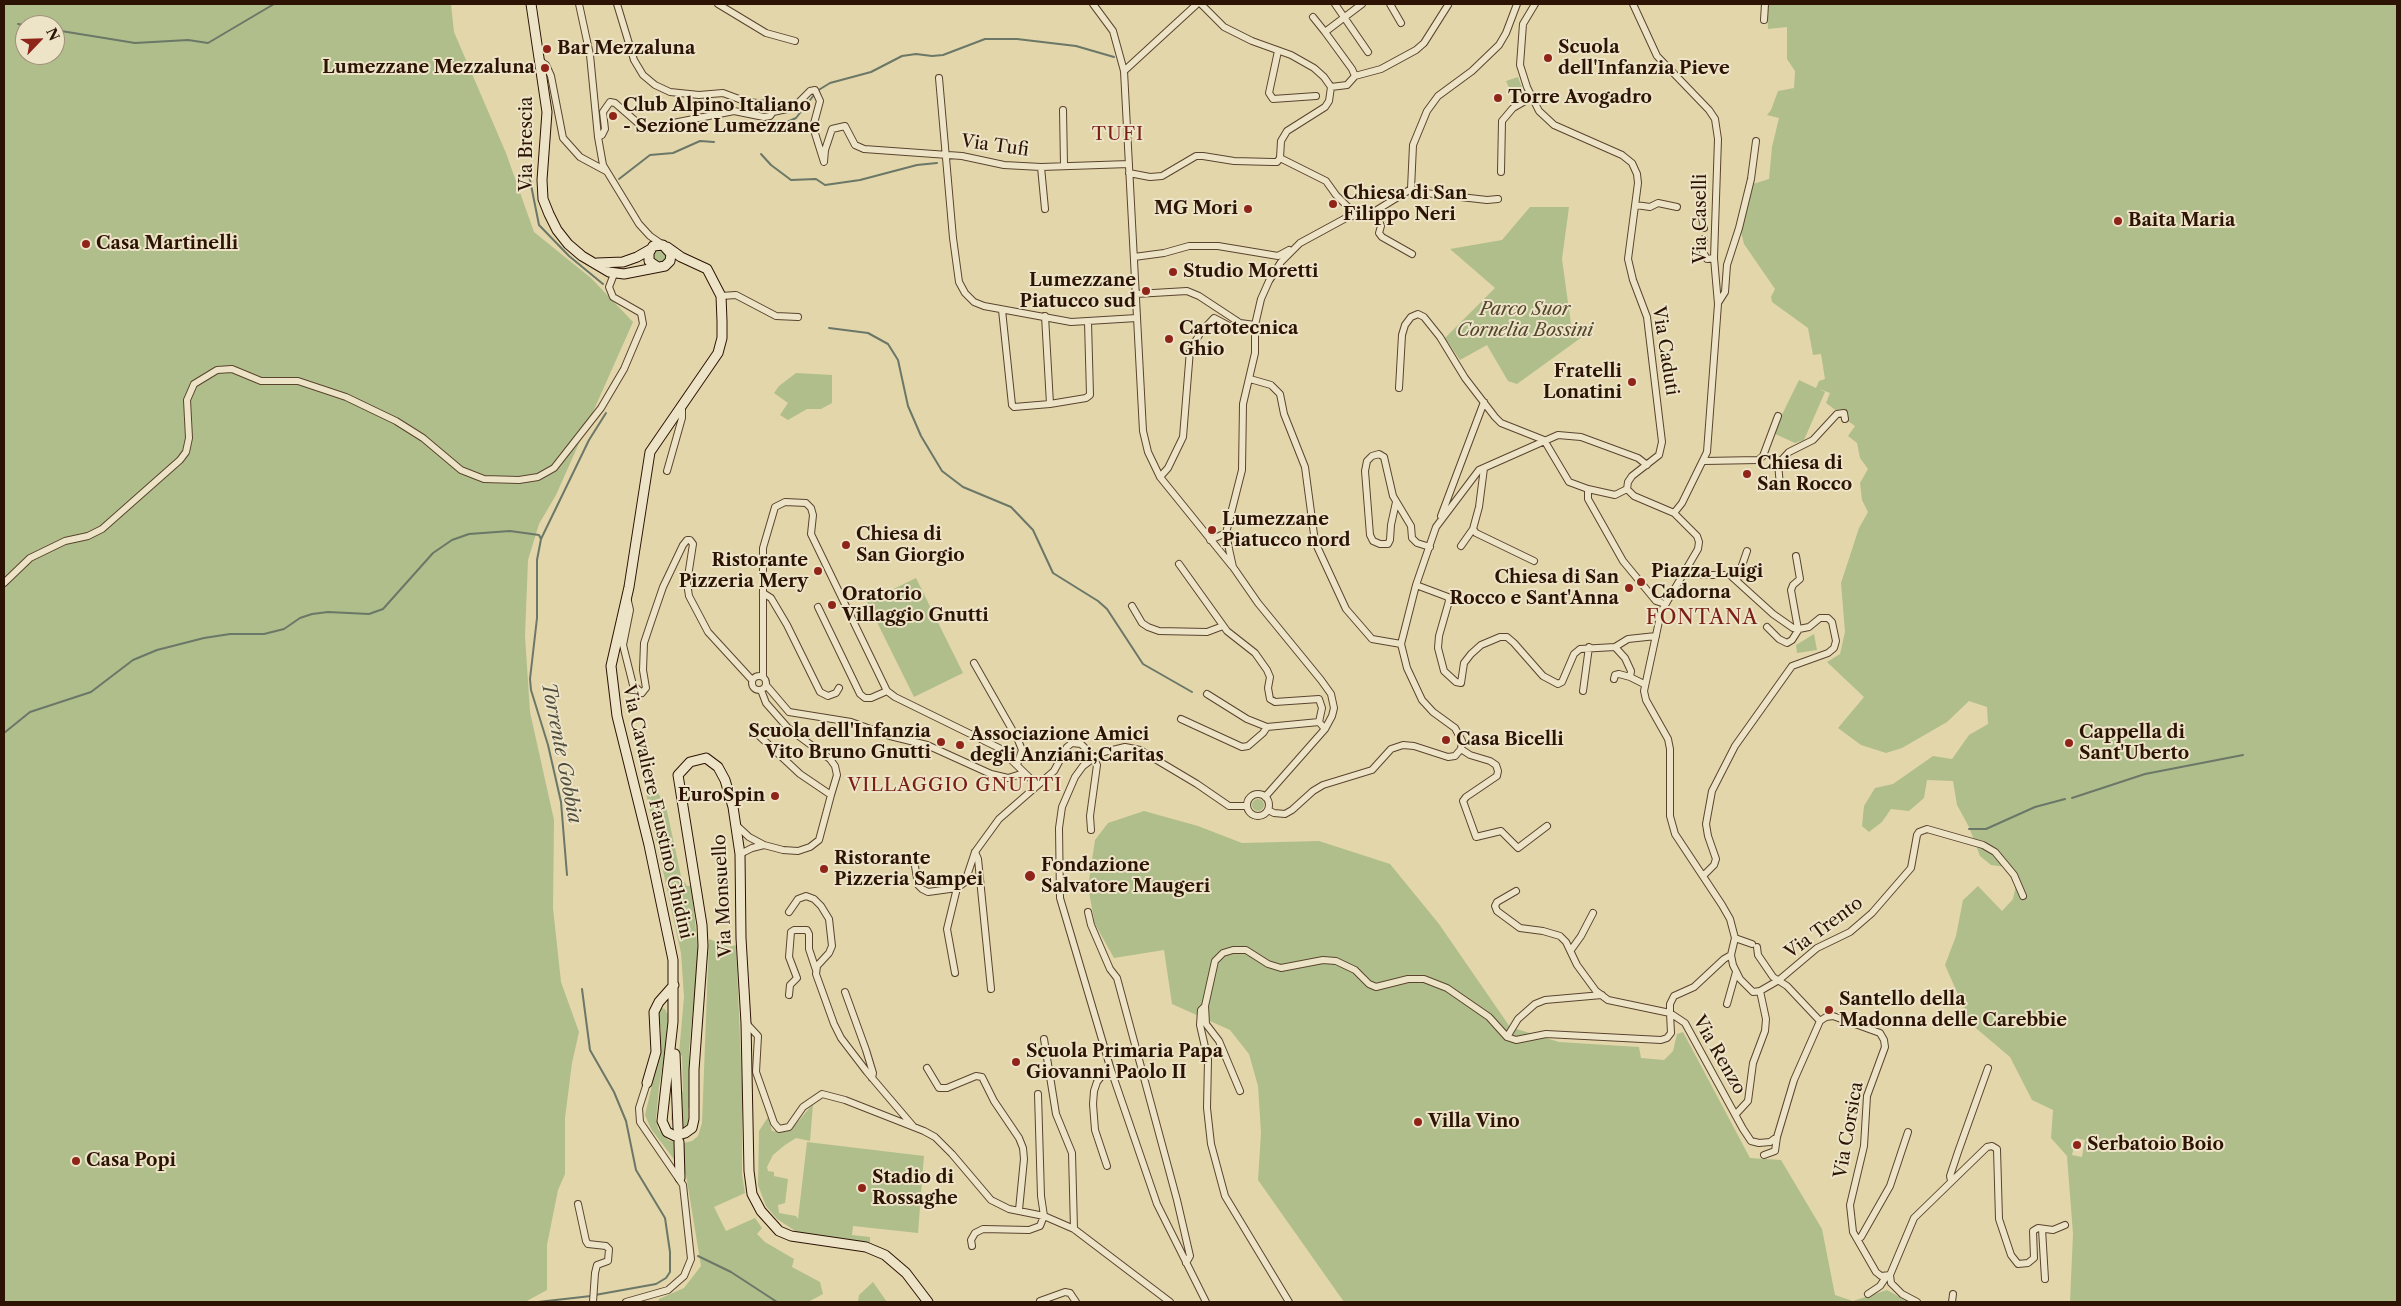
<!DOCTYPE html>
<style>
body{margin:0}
#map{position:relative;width:2401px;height:1306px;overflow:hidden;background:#e3d6ab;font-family:"Libre Caslon Text",serif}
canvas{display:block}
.frame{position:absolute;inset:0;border:5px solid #2c1304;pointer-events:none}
.north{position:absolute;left:15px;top:15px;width:50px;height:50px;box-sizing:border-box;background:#ede4c8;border:1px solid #a0907a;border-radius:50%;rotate:66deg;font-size:14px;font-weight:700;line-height:20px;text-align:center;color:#2c1304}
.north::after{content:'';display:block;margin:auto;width:18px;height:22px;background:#8f2418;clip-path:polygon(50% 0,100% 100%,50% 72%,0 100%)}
</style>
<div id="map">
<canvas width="2401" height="1306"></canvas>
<div class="frame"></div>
<div class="north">N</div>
</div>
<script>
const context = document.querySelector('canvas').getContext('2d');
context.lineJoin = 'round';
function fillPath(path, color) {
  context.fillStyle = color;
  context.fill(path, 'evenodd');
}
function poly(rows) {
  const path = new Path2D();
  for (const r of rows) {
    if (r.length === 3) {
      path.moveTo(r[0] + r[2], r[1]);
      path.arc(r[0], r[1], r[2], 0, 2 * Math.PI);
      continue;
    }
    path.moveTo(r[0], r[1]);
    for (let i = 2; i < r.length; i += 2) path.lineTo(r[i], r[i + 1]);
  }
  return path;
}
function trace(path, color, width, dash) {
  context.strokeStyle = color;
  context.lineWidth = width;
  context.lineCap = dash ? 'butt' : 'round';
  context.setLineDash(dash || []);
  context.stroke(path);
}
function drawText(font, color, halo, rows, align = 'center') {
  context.font = font + ' "Libre Caslon Text",serif';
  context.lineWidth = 4;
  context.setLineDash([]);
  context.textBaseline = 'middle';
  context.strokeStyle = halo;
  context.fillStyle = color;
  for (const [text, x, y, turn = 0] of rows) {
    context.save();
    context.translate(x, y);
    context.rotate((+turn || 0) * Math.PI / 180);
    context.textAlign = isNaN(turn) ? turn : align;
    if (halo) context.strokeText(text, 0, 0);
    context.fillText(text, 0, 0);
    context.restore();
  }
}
fillPath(poly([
 [4,4,451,4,454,32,506,153,534,232,591,278,633,322,556,495,539,524,528,560,525,636,530,712,554,820,553,908,561,982,579,1032,572,1063,565,1118,565,1174,558,1190,547,1245,547,1290,525,1302,4,1302],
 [25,25,55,25,55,55,25,55],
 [1767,4,2397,4,2397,1302,2070,1302,2073,1234,2067,1156,2051,1138,2053,1110,2032,1100,2010,1057,1971,1024,1945,965,1956,936,1963,900,1978,886,2002,911,2013,899,2016,885,2013,868,1991,865,1980,856,1969,827,1957,805,1953,781,1927,780,1924,798,1909,811,1891,809,1882,822,1869,832,1862,826,1864,806,1875,788,1893,784,1933,756,1952,759,1969,735,1988,724,1987,707,1969,701,1947,722,1902,748,1886,753,1861,745,1838,728,1864,697,1827,662,1840,654,1845,632,1841,583,1859,528,1868,512,1862,500,1860,483,1868,469,1860,458,1857,443,1848,436,1855,426,1848,421,1848,414,1838,412,1826,403,1830,393,1819,389,1825,392,1804,440,1795,443,1773,433,1799,380,1816,388,1819,381,1825,379,1821,354,1813,355,1808,328,1772,302,1771,297,1775,289,1744,244,1741,232,1753,184,1769,179,1772,147,1779,118,1767,115,1771,110,1778,91,1794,88,1795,71,1787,59,1787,27,1768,29],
 [2076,1138,2085,1140,2082,1157,2072,1155],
 [1518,77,1522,88,1513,89,1511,92,1506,81],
 [1530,207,1569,207,1562,259,1571,324,1582,337,1517,384,1508,381,1487,345,1460,360,1445,338,1495,288,1450,249,1502,240],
 [662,248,667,257,665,261,660,264,653,260,653,252],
 [796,373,832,375,832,403,821,409,807,409,788,420,780,415,788,403,774,393,779,386],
 [916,578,963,673,914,697,867,602],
 [1814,634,1817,650,1797,653,1796,645],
 [646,775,655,786,667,811,681,876,687,886,691,886,694,910,698,954,689,1052,690,1108,688,1108,688,1124,683,1128,676,1126,671,1119,674,1094,683,1091,682,1056,679,1053,684,997,681,953,646,793],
 [1258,805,6],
 [1144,811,1198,826,1242,843,1319,841,1390,864,1439,924,1510,1027,1559,1042,1639,1047,1641,1058,1664,1060,1673,1051,1677,1034,1683,1032,1750,1158,1781,1160,1822,1229,1835,1295,1853,1301,1887,1290,1909,1302,1344,1302,1258,1180,1261,1133,1258,1086,1249,1054,1230,1030,1172,1004,1164,950,1114,958,1095,924,1088,887,1095,840,1108,823],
 [709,939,729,947,736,945,742,1085,742,1174,745,1193,714,1207,726,1231,755,1218,762,1228,757,1234,765,1242,794,1259,792,1267,820,1282,823,1294,808,1302,658,1302,659,1299,684,1288,701,1266,686,1175,651,1129,645,1115,660,1051,661,1030,658,1016,661,1008,665,1009,668,1015,669,1030,659,1087,656,1119,658,1129,668,1140,680,1144,692,1141,698,1136,702,1123],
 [813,1104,810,1141,796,1138,785,1145,773,1155,767,1167,768,1171,774,1172,774,1176,788,1179,785,1203,778,1205,779,1213,796,1216,798,1219,807,1142,924,1156,918,1233,853,1226,852,1235,870,1237,870,1243,797,1232,777,1219,766,1206,758,1185,759,1131,768,1117,772,1131,782,1132,795,1125],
 [873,1282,887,1302,858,1302,859,1295]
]), '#b0be8c');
trace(poly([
 [18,24,25,25],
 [55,30,135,43,188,40,208,43,274,4],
 [817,91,830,83,871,72,902,56,916,54,932,56,943,55,985,39,1017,39,1076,46,1114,57],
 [769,130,796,118,814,95],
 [761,154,771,165,791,180,816,179,825,185,860,180,917,165,937,163],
 [531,167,529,175,539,225,569,256,603,284],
 [619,179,650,155,673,153,700,141,714,142],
 [829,328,868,333,888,344,898,360,908,406,921,436,942,471,963,487,1011,507,1033,530,1053,573,1098,601,1107,609,1143,664,1192,692],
 [4,733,30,712,91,692,133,660,157,650,204,638,230,634,264,634,284,629,300,618,312,614,328,612,369,614,383,609,433,553,452,540,469,534,510,531,539,535,541,539],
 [2072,798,2145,774,2243,755],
 [1969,829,1986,829,2035,807,2065,799],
 [567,875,561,802,548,745,531,690,530,679,537,618,537,560,541,539,589,440,606,413],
 [582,989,590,1050,614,1092,626,1121,636,1170,665,1218,670,1252,670,1272,666,1278,656,1284,595,1295],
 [698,1256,731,1272,777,1302],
 [538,1302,591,1296]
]), '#6b7767', 2);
const minor = poly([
 [579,4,590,55,598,137,603,165,639,224,650,236,663,245],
 [617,4,634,60,643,75,655,85,670,92,699,95,723,93,747,102,768,104,773,112],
 [718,4,766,33,795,41],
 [1093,4,1113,31,1124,71,1143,431,1148,452,1160,477,1232,566],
 [1201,4,1224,27,1252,41,1291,55,1314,68,1324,77,1331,87,1329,101,1325,107,1287,131,1281,141,1280,158,1326,181,1336,195,1356,215],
 [1335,4,1368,52],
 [1390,4,1401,23],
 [1535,4,1523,24,1520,65,1527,87,1539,111,1554,125,1622,155,1632,163,1637,174,1638,183,1628,259,1633,280,1647,317,1662,442,1659,455,1632,476,1628,482,1627,489,1634,496,1674,513,1697,536,1699,542,1698,549,1661,612,1644,691,1646,700,1668,739,1670,749,1670,816,1675,834,1722,905,1730,919,1735,938,1731,955,1724,959,1694,987,1674,996,1670,1004,1670,1013,1685,1023,1743,1129,1751,1141,1759,1143,1770,1142,1777,1137,1794,1080,1820,1021],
 [1633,4,1657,56,1709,110,1715,119,1718,139,1714,258,1718,304,1707,452,1682,503,1674,513],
 [1313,17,1325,32],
 [1764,20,1765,4],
 [1278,51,1269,93,1273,99,1316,96],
 [539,60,546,65,551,76,563,138,580,157,606,171],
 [1124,71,1197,4],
 [1355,76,1381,69,1416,50,1424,43,1448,5],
 [939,78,953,238,959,282,965,293,974,302,984,306,1071,322,1137,318],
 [1331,87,1347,85,1355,76,1352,69,1325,32,1362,4],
 [1063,110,1064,165],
 [598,137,602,135,605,129,603,112,610,102,615,103,639,124,648,128,734,111,764,117,770,116,773,112,787,109,798,103,810,91,815,90,820,101,813,127,824,162,825,150,832,129,845,126,855,145,864,149,962,156,1004,165,1041,167,1129,164],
 [1041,167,1045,209],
 [1501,172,1502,121,1513,108,1532,97],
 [1129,173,1150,177,1162,176,1196,156,1203,156,1234,161,1273,162,1277,162,1280,158],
 [1411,189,1425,193,1487,200,1498,199],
 [1636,205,1650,207,1658,203,1677,207],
 [1372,213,1378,218,1381,226,1379,233,1382,237,1412,254],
 [1701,213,1704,228],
 [1704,239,1703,252,1707,259,1714,258],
 [1134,257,1164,253,1189,246,1218,246,1278,256,1289,250],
 [1136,294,1187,291,1199,296,1240,323,1255,325],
 [721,296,736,295,776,316,798,317],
 [1718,303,1725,292,1727,265,1739,228,1751,179,1756,141],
 [1002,310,1012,405,1014,407,1050,404],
 [1045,316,1050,404,1086,398,1090,395,1088,322],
 [1250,379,1271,385,1280,394,1284,414,1305,467,1315,542,1346,609,1372,639,1401,644],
 [1399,388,1402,335,1405,325,1411,317,1418,314,1424,317,1440,337,1465,378,1495,417,1501,423,1544,440,1569,482,1588,489,1615,495,1627,489],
 [1704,461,1758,460,1763,456,1778,416],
 [1484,468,1479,507,1473,529,1476,533,1534,561],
 [667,471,682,418,682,407],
 [1160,477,1168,468,1183,437,1190,350,1201,332,1214,318,1231,327,1237,321],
 [1780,485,1778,464,1789,452,1813,440,1837,414,1844,413,1845,419],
 [1588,489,1588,499,1623,561,1656,601,1665,604],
 [1396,502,1391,525,1390,540,1388,544,1380,544,1373,541,1370,535,1365,471,1367,461,1372,456,1379,454,1384,457,1393,496,1411,526,1412,538,1417,543,1430,547],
 [1441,516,1484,402],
 [1210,540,1226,533],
 [1461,546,1473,529],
 [1796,556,1800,579,1793,585,1791,590,1798,629],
 [1179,564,1227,631,1255,653,1267,670,1270,677,1268,688,1270,699,1275,702,1319,699,1322,708,1319,722,1325,729],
 [1685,572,1693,575,1730,575,1773,614,1793,628,1799,629,1809,627,1820,618,1828,618,1832,622,1836,641,1834,648,1828,653,1792,666,1735,746,1712,791,1706,824,1708,836,1716,859,1714,865,1703,876],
 [1737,580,1747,551],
 [4,583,30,558,65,541,88,536,102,529,180,460,186,452,189,438,187,400,194,384,217,370,232,369,261,381,298,381,346,397,396,421,423,438,461,470,484,479,519,480,538,477,554,468,601,408,624,369,643,324,641,313,613,297,609,287,614,274],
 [1416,585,1448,597,1449,601,1439,636,1438,648,1444,671,1456,682,1461,683,1464,663,1471,654,1481,645,1500,637,1507,637,1514,643,1543,676,1558,684,1562,682,1574,654,1580,649,1615,647,1628,639,1656,636],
 [763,593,771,598,787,625,820,692,828,696,836,693,839,688],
 [627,597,630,610,623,645,633,685,642,693,646,688,643,670,644,643,651,622,663,587,683,545,687,540,690,540,693,544,687,583,689,596,708,632,752,680],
 [1132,606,1142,623,1148,627,1159,631,1207,632,1223,626],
 [818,607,860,694,865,698,871,698,887,691],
 [1767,627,1779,639,1787,643,1792,640,1799,629],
 [1615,647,1625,658,1631,671,1630,677,1644,684],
 [974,663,1018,740,1022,750,1017,765],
 [759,683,7],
 [763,677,763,548,775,507,785,502,806,503,811,508,813,515,811,534,887,691,895,697,999,748,1036,784],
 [1614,679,1615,675,1619,674,1630,677],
 [766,685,789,712,851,722,890,736,927,745,991,774,1008,778,1024,773],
 [761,690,766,703,788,728,830,759,835,766,837,775,831,795],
 [1583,691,1589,647],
 [1207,694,1247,719,1267,727,1319,722],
 [1181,719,1242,747,1248,746,1263,733,1267,727],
 [1461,749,1470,755,1490,761,1496,765,1498,771,1497,776,1466,797,1463,801,1476,837,1501,831,1518,848,1547,826],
 [1258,805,11],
 [1265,797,1325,729,1332,716,1334,708,1331,694,1321,680,1258,603,1233,567,1229,549,1226,533,1242,470,1243,404,1255,353,1255,325,1261,299,1269,281,1281,262,1300,243,1346,218,1356,215,1372,213,1411,189,1413,145,1427,111,1438,96,1472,71,1499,45,1506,33,1517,4],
 [1268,810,1274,813,1285,814,1292,810,1313,791,1323,785,1372,770,1391,749,1403,745,1414,746,1448,757,1455,756,1461,749,1462,741,1455,728,1433,712,1422,700,1407,668,1401,644,1416,585,1436,527,1479,470,1558,435,1581,437,1638,458,1647,465],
 [736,825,749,837,764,845,783,850,798,851,810,847,819,840,831,795,800,774,754,731],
 [975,852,978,859,991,989],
 [740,854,752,848,764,845],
 [915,866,918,885,922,889,928,892,957,888],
 [789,912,798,899,806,896,814,899,821,906,829,919,832,946,829,953,817,966,816,974,834,1024,841,1038,867,1072,913,1126],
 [1088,912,1091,925,1110,969,1117,978,1177,1200,1190,1256,1186,1263],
 [1735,938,1752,944],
 [1757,947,1758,955,1773,977,1787,986,1820,1021,1826,1017,1833,1016,1880,1033,1884,1040,1885,1047,1867,1096,1864,1146,1850,1205,1853,1232,1876,1272,1881,1276,1890,1275,1914,1218,1987,1147,1992,1146,1997,1149,1999,1219,2011,1255,2018,1264,2028,1263,2034,1258,2033,1231,2038,1228,2053,1230,2065,1225],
 [1571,950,1581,936,1593,913],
 [1731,955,1733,965,1740,979,1753,992,1760,991,1779,980,1817,948,1850,932,1872,913,1911,868,1917,835,1919,832,1927,829,1983,845,1995,852,2014,875,2023,896],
 [955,973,947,929,957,888,965,882,975,852,999,819,1054,771,1067,747,1072,743,1081,744,1093,756,1097,765,1090,816,1091,830],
 [845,992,866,1050,873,1073,872,1078],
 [789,995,790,985,797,978,789,957,791,932,794,930,807,930,809,934,809,949,816,970],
 [1727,1004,1736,972],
 [1205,1006,1206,1024,1219,1041,1240,1091],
 [746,1023,758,1036,756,1072,774,1123,779,1129,789,1127,803,1107,822,1094,845,1100,924,1131,935,1137,952,1154,991,1200,1009,1209,1044,1216,1074,1229,1170,1302],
 [1507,1037,1518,1019,1535,1004,1545,1000,1602,995],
 [1044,1039,1056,1114,1072,1153,1074,1229],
 [927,1068,939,1088,947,1088,976,1076,982,1077,994,1101,1019,1138,1023,1148,1024,1159,1019,1210],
 [1736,1114,1748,1101,1753,1063,1765,1031,1766,1019,1760,991],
 [1764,1155,1775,1151,1777,1137],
 [1107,1166,1095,1130,1093,1104,1094,1091,1097,1082,1103,1074,1111,1070],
 [1951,1181,1950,1176,1958,1152,1988,1068],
 [578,1204,586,1241,588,1244,606,1246,609,1249,608,1261,597,1265,595,1273,593,1302],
 [2042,1229,2045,1279],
 [1857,1239,1861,1237,1890,1186,1908,1132],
 [972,1246,971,1240,975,1233,983,1229,1029,1230,1040,1226,1044,1216,1041,1196,1038,1094],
 [1890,1275,1891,1283,1902,1294,1917,1302],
 [1868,1294,1880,1286,1886,1277],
 [1040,1301,1065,1292,1070,1293,1076,1302],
 [626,1302,668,1290,684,1276,691,1259,683,1185,640,1122,639,1108,647,1083],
 [1206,1302,1157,1204,1111,1070,1060,898,1059,828,1062,807,1075,777,1083,766,1100,753,1125,747,1140,750,1197,784,1229,806,1247,806],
 [1289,1302,1225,1196,1211,1144,1207,1108,1208,1060,1200,1025,1201,1010,1205,1006,1215,961,1223,953,1233,950,1246,950,1268,964,1281,968,1323,960,1336,961,1355,970,1369,984,1376,987,1408,979,1424,979,1447,988,1489,1017,1507,1037,1516,1040,1546,1034,1661,1040,1667,1038,1671,1033,1670,1013,1608,1000,1596,991,1577,965,1566,942,1560,936,1543,931,1520,928,1497,911,1495,906,1497,902,1516,891],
 [1952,1302,1953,1294]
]);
const secondary = poly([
 [531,4,547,112,542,180,543,199,549,214,557,230,568,244,582,256,609,272,624,274,665,266,670,261,671,254,663,245,653,246,649,253,649,261,656,266],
 [667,247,681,257,707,269,721,296,722,321,722,338,718,353,650,452,629,587,611,666,617,716,649,845,673,960,673,1022,662,1121,667,1132,675,1136,685,1133,692,1128,694,1119,694,1070,703,946,702,925,678,775,690,762,706,758,718,767,725,780,733,807,740,854,741,938,746,1023,749,1171,752,1194,761,1211,779,1231,791,1236,866,1247,885,1255,906,1273,928,1302],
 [597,263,623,262,637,257,651,249],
 [675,1054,678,1128],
 [647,1083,656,1052,654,1012,659,1002,674,985],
 [679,1142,680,1178]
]);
trace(minor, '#5a442e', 8);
trace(secondary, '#2c1304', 11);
trace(minor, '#ede4c8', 6);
trace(secondary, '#ede4c8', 9);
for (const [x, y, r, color] of [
 [547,49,5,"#8f2418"],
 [1548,58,5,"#8f2418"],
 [545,68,5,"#8f2418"],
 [1498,98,5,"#8f2418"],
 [613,116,5,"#8f2418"],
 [1333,204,5,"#8f2418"],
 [1248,209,5,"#8f2418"],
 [2118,221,5,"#8f2418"],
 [86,244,5,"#8f2418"],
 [1173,272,5,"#8f2418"],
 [1146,291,5,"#8f2418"],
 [1169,339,5,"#8f2418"],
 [1632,382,5,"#8f2418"],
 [1747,474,5,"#8f2418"],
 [1212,530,5,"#8f2418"],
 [846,545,5,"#8f2418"],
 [818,571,5,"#8f2418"],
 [1641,582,5,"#8f2418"],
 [1629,588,5,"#8f2418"],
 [832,605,5,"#8f2418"],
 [1446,740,5,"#8f2418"],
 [941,742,5,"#8f2418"],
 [2069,743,5,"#8f2418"],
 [960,745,5,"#8f2418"],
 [775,796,5,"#8f2418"],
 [824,869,5,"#8f2418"],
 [1030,876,6,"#8f2418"],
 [1829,1010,5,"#8f2418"],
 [1016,1062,5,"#8f2418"],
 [1418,1122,5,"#8f2418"],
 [2077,1145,5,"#8f2418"],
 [76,1161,5,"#8f2418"],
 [862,1188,5,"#8f2418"]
]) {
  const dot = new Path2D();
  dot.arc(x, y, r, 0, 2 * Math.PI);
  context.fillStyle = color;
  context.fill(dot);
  trace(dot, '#ede4c8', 2);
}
drawText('bold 18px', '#2c1304', '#ede4c8', [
 ["Scuola",1558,48],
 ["dell'Infanzia Pieve",1558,69],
 ["Bar Mezzaluna",557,49],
 ["Lumezzane Mezzaluna",535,68,"right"],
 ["Torre Avogadro",1508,98],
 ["Club Alpino Italiano",623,106],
 ["- Sezione Lumezzane",623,127],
 ["Chiesa di San",1343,194],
 ["Filippo Neri",1343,215],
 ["MG Mori",1238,209,"right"],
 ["Baita Maria",2128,221],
 ["Casa Martinelli",96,244],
 ["Studio Moretti",1183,272],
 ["Lumezzane",1136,281,"right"],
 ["Piatucco sud",1136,302,"right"],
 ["Cartotecnica",1179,329],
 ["Ghio",1179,350],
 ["Fratelli",1622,372,"right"],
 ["Lonatini",1622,393,"right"],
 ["Chiesa di",1757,464],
 ["San Rocco",1757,485],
 ["Lumezzane",1222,520],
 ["Piatucco nord",1222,541],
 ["Chiesa di",856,535],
 ["San Giorgio",856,556],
 ["Ristorante",808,561,"right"],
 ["Pizzeria Mery",808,582,"right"],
 ["Piazza Luigi",1651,572],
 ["Cadorna",1651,593],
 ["Chiesa di San",1619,578,"right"],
 ["Rocco e Sant'Anna",1619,599,"right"],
 ["Oratorio",842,595],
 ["Villaggio Gnutti",842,616],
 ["Scuola dell'Infanzia",931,732,"right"],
 ["Vito Bruno Gnutti",931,753,"right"],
 ["Cappella di",2079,733],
 ["Sant'Uberto",2079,754],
 ["Associazione Amici",970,735],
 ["degli Anziani;Caritas",970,756],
 ["Casa Bicelli",1456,740],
 ["EuroSpin",765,796,"right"],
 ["Ristorante",834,859],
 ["Pizzeria Sampei",834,880],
 ["Fondazione",1041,866],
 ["Salvatore Maugeri",1041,887],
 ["Santello della",1839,1000],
 ["Madonna delle Carebbie",1839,1021],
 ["Scuola Primaria Papa",1026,1052],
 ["Giovanni Paolo II",1026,1073],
 ["Villa Vino",1428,1122],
 ["Serbatoio Boio",2087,1145],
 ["Casa Popi",86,1161],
 ["Stadio di",872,1178],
 ["Rossaghe",872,1199]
], 'left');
drawText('18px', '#2c1304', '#ede4c8', [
 ["Via Brescia",527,144,-90],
 ["Via Tufi",995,146,8],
 ["Via Caselli",1701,219,-90],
 ["Via Caduti",1665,351,81],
 ["Via Cavaliere Faustino Ghidini",657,812,77],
 ["Via Monsuello",723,896,-93],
 ["Via Trento",1824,928,-36],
 ["Via Renzo",1719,1055,60],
 ["Via Corsica",1849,1130,-80]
]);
drawText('italic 18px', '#54462d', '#ede4c8', [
 ["Parco Suor",1525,310],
 ["Cornelia Bossini",1525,331]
]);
context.letterSpacing = '1px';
drawText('19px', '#7a1f14', '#ede4c8', [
 ["TUFI",1118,135],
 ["VILLAGGIO GNUTTI",955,786]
]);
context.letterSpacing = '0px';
drawText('italic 19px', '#514d3e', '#ede4c8', [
 ["Torrente Gobbia",561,753,79]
]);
context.letterSpacing = '1px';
drawText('20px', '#7a1f14', '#ede4c8', [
 ["FONTANA",1702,618]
]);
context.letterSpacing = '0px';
</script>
